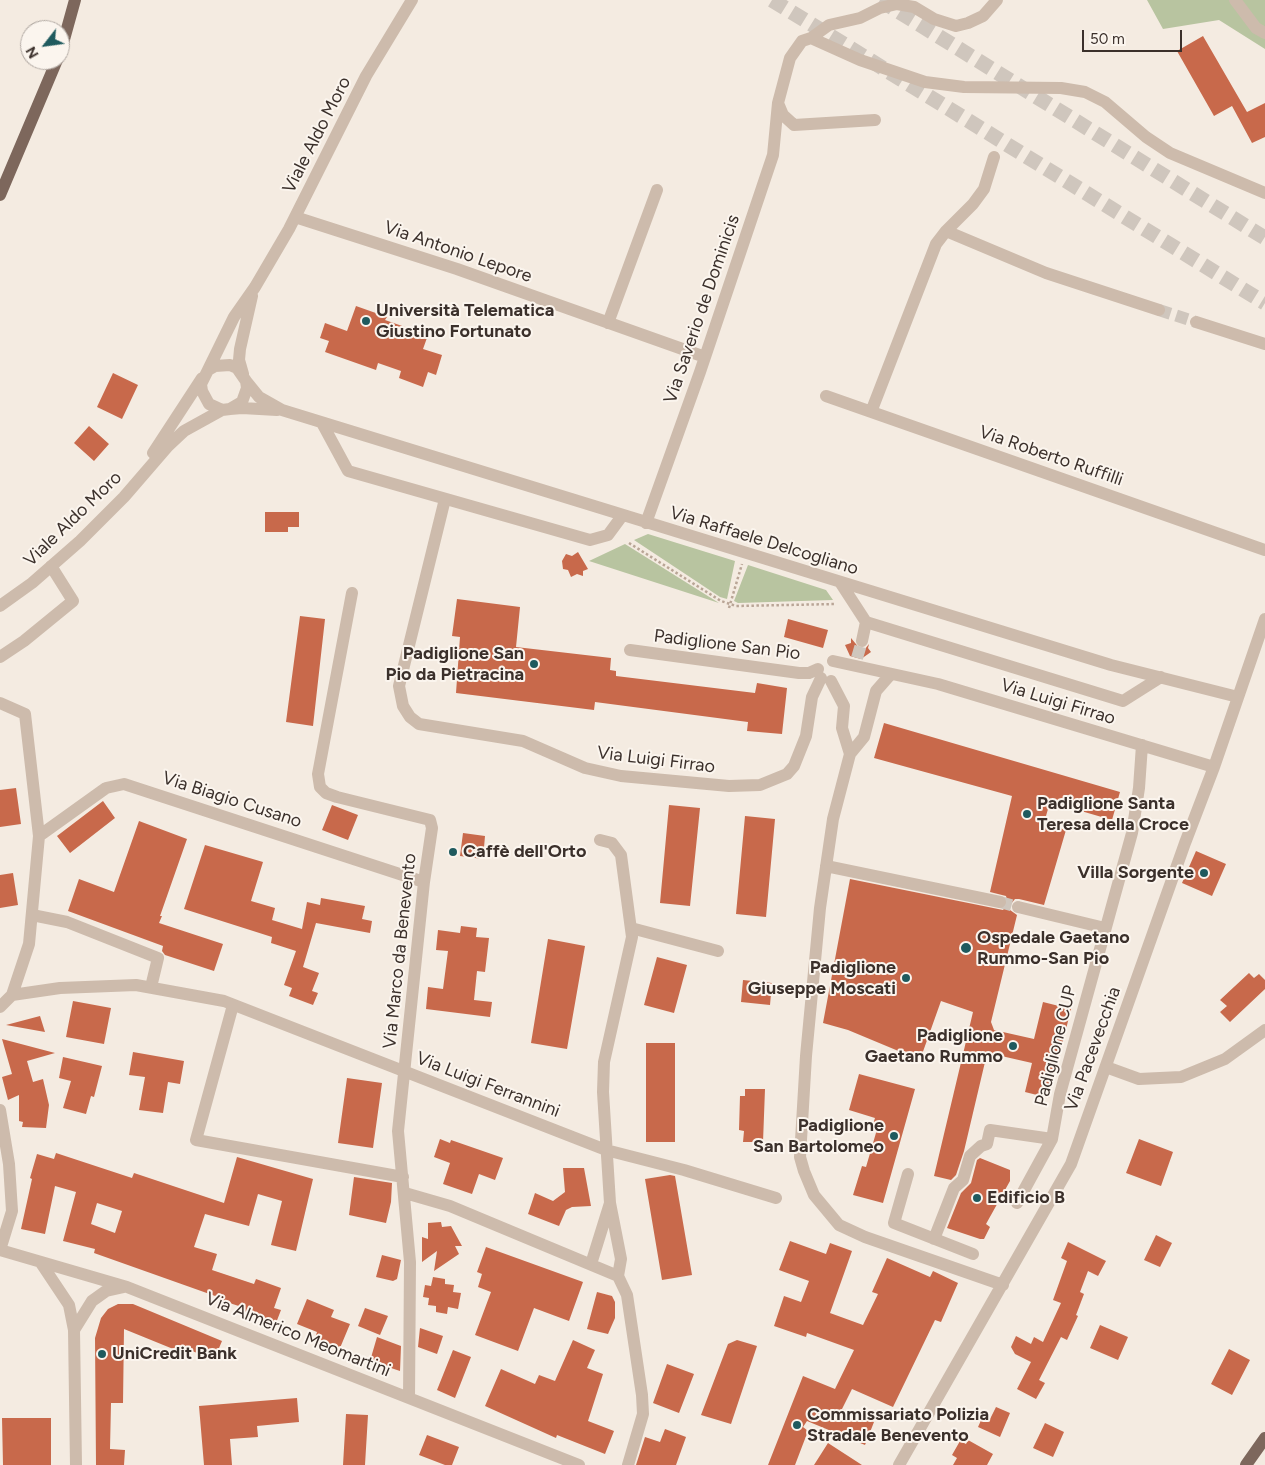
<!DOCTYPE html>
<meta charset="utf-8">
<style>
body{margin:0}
#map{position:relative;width:1265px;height:1465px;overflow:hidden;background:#f4ebe1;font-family:Figtree,sans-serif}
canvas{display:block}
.north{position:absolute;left:20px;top:20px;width:50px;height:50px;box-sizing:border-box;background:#fbf5ee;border:1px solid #aea6a0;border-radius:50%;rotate:240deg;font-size:14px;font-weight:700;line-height:20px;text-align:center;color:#3b302b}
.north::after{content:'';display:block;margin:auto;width:18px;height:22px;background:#1f5a5e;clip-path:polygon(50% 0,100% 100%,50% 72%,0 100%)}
.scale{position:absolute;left:1082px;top:30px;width:100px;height:22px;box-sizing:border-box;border:2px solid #3b302b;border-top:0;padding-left:6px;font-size:15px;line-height:18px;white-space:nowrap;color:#3b302b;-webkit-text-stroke:4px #fbf5ee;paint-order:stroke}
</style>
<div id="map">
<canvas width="1265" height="1465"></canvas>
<div class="north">N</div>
<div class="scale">50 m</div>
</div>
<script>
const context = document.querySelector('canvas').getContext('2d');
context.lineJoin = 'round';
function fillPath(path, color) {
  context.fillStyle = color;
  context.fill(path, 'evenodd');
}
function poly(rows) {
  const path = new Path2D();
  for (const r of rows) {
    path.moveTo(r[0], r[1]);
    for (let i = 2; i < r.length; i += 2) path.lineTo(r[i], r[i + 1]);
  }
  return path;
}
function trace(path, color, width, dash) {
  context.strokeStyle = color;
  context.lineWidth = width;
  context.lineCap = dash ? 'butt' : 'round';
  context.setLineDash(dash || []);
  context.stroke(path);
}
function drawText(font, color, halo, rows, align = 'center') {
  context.font = font + ' Figtree,sans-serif';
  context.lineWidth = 4;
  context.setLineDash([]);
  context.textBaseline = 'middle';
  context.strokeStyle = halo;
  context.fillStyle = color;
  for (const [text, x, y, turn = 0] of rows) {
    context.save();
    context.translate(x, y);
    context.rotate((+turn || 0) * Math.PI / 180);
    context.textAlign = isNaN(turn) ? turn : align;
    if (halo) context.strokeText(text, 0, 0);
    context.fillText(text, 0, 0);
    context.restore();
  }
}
fillPath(poly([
 [1147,0,1265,0,1265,49,1219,20,1163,29],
 [648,534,735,561,727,599,720,597,634,540],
 [625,544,719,603,589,561],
 [748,565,826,590,833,600,738,603,734,601]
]), '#b8c4a0');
fillPath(poly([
 [1203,36,1247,112,1265,103,1265,137,1252,143,1232,106,1214,116,1177,51],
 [356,306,387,317,385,320,428,335,423,349,442,355,436,375,428,372,423,387,399,378,401,371,378,363,376,370,325,352,329,341,320,338,325,323,347,331],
 [113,373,138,385,122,419,97,407],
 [89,426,109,444,94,461,74,443],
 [265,512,299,512,299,527,288,527,288,532,265,532],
 [578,552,588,569,583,571,583,576,577,574,571,577,568,570,563,569,562,561,566,554,572,556],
 [457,599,520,607,516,647,611,658,610,670,616,671,616,676,755,693,757,683,787,688,782,734,747,731,748,722,595,702,594,710,456,693,460,637,452,636],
 [300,616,325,619,313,726,286,722],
 [788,619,828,630,823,648,784,637],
 [851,638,860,649,865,649,869,644,868,648,871,652,861,659,850,656,845,645,851,643],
 [884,723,1120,792,1112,820,1050,802,1044,823,1066,830,1044,905,1019,899,1015,899,1010,905,1010,910,1017,915,991,1022,994,1030,1034,1039,1043,1002,1071,1009,1049,1098,1025,1092,1032,1063,997,1055,985,1062,964,1151,956,1175,951,1180,934,1176,973,1012,941,1001,920,1060,848,1030,823,1023,850,879,1003,910,1008,904,1006,896,990,892,1012,796,874,758],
 [16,788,21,824,0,827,0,790],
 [103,801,115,818,70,853,57,836],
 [332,805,358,815,348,840,322,830],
 [669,805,700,808,690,906,660,903],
 [745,816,775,819,766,917,736,914],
 [139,821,187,839,160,916,162,916,159,923,223,944,214,971,165,955,162,951,163,946,68,911,79,879,114,892],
 [463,833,485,836,483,859,460,856],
 [205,845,263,862,251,901,275,908,272,920,302,929,307,902,320,905,321,898,365,906,362,919,372,921,370,933,316,923,303,967,319,973,312,991,318,993,313,1005,289,996,292,988,284,985,296,951,271,943,272,937,184,909],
 [1196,851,1226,864,1212,896,1182,883],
 [13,873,18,905,0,908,0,875],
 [461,926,477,928,476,937,489,938,485,972,477,971,474,1000,492,1002,490,1017,426,1009,428,987,443,989,448,951,436,950,438,930,460,933],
 [548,939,585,946,567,1049,531,1043],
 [657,957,687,965,674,1013,644,1005],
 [1249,973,1254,978,1259,974,1265,980,1265,989,1230,1022,1220,1012,1227,1006,1220,1000],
 [743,980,772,983,770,1005,741,1002],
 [73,1001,111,1008,104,1044,66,1037],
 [40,1016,45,1032,6,1025],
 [2,1039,55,1053,27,1061,33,1082,43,1079,49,1105,46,1128,22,1127,23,1122,19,1121,19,1095,8,1100,2,1077,12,1074],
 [646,1043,675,1043,675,1142,646,1142],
 [133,1052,184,1061,180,1084,168,1082,163,1113,139,1110,145,1077,129,1075],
 [63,1057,102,1066,94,1097,91,1096,86,1114,63,1108,71,1081,59,1078],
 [859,1074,915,1089,883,1203,853,1195,862,1166,866,1167,878,1126,873,1124,875,1118,849,1110],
 [347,1078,382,1083,373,1148,338,1143],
 [745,1089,765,1089,763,1142,743,1142,744,1131,739,1130,740,1096,745,1096],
 [440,1139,450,1143,451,1140,503,1158,495,1180,479,1174,472,1194,443,1184,450,1163,434,1157],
 [1139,1139,1173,1152,1161,1186,1126,1173],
 [56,1153,132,1178,134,1173,224,1203,237,1157,313,1179,296,1251,271,1245,282,1201,258,1194,249,1226,205,1214,194,1247,217,1254,212,1270,254,1284,256,1279,281,1288,274,1308,281,1310,276,1323,244,1311,245,1308,217,1299,218,1297,94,1253,95,1249,63,1241,76,1192,55,1186,45,1234,21,1229,32,1179,30,1178,37,1154,54,1159],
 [97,1203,122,1211,115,1233,91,1224],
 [980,1158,1010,1170,1010,1181,986,1224,990,1227,984,1239,980,1239,947,1228,961,1193,971,1183,977,1160],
 [563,1168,584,1168,591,1206,572,1207,566,1210,559,1226,528,1214,535,1193,553,1201,565,1192],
 [670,1175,675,1176,692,1275,662,1280,645,1179],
 [354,1177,392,1183,391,1202,386,1223,349,1215],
 [441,1222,442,1227,451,1226,462,1246,455,1246,459,1254,434,1271,437,1251,422,1262,422,1237,428,1239,428,1223],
 [1156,1235,1172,1243,1160,1267,1144,1260],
 [790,1241,826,1254,830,1243,852,1251,830,1313,863,1325,878,1294,872,1292,887,1258,930,1277,933,1271,958,1283,941,1322,935,1320,893,1407,852,1389,842,1409,874,1422,865,1445,807,1421,803,1427,808,1431,795,1465,768,1465,803,1376,835,1389,854,1350,807,1333,806,1337,774,1326,784,1296,801,1302,809,1281,779,1270],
 [1068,1242,1106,1261,1098,1276,1088,1271,1080,1292,1084,1294,1076,1315,1078,1316,1067,1340,1061,1337,1039,1380,1045,1383,1036,1399,1017,1389,1031,1362,1015,1354,1011,1347,1016,1336,1031,1344,1034,1337,1043,1342,1061,1303,1053,1300,1067,1261,1061,1258],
 [486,1247,583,1282,569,1321,534,1308,518,1351,475,1335,491,1292,478,1287,482,1274,477,1272],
 [382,1255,401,1260,397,1279,393,1281,376,1277],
 [433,1277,445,1279,445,1284,454,1285,453,1292,461,1293,458,1309,448,1307,447,1314,436,1312,436,1306,428,1305,429,1298,423,1297,425,1285,431,1286],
 [597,1292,612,1296,615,1302,615,1318,608,1334,587,1329],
 [307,1299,334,1310,331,1317,350,1324,340,1348,315,1338,317,1332,297,1324],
 [118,1304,133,1304,222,1341,214,1360,185,1348,183,1353,124,1329,123,1403,111,1403,110,1449,125,1450,124,1465,96,1465,95,1338,101,1318,108,1309],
 [365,1308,388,1316,380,1335,358,1326],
 [1100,1325,1128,1337,1118,1360,1090,1348],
 [420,1328,443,1336,437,1354,418,1347],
 [377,1337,401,1346,400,1371,370,1361],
 [573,1340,595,1350,587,1368,603,1374,588,1421,614,1431,605,1454,557,1435,556,1438,485,1406,501,1369,535,1384,539,1375,555,1381],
 [737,1340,757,1346,731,1424,701,1415,728,1344],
 [1229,1349,1250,1360,1232,1395,1211,1384],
 [453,1350,471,1357,455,1398,437,1390],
 [667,1364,694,1374,679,1413,653,1403],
 [297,1398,299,1422,257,1426,258,1437,230,1439,232,1465,204,1465,199,1406],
 [996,1407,1010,1413,1000,1437,978,1427,983,1416,990,1419],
 [346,1414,368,1415,365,1465,343,1465],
 [2,1418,51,1418,51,1465,3,1465],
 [1045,1423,1064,1432,1053,1457,1033,1448],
 [665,1429,686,1437,676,1465,636,1465,645,1437,660,1442],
 [427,1435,459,1447,452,1465,445,1465,419,1455],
 [968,1440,993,1454,987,1465,953,1465,957,1458,952,1455,960,1441,966,1444],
 [828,1443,862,1465,814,1465]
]), '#c8694b');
trace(poly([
 [1159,310,1196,322],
 [857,658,862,641],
 [1000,902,1018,907]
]), '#cfc6bd', 12, [12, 6]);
trace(poly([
 [772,0,1265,303],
 [880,0,1265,238]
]), '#cfc6bd', 15, [15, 8]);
trace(poly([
 [629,543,721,601,736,606,836,604],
 [729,608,742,564]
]), '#b9a596', 2.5, [2.5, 2.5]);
trace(poly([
 [1235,0,1256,28,1265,33],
 [811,38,860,60,925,82,964,87,1061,88,1085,92,1105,102,1146,137,1170,153,1265,193],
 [875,120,794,125,783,115,778,103,790,58,802,41,811,38,829,25,860,18,880,8,897,4,914,7,934,19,956,26,968,23,983,16,997,0],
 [295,217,457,269,705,357],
 [946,231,1046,273,1159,310],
 [1196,322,1265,344],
 [608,323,657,190],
 [208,370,234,317,255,287,289,229,366,76,412,0],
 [243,374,239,360,240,349,252,296],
 [246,381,259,397,282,410,1111,665,1238,697],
 [826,396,1265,550],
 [230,409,242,402,247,388,246,381,237,368,230,365,215,366,208,370,201,384,202,391,209,404,222,410,230,409,242,408,277,410],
 [871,412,936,244,946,231,973,204,984,189,994,157],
 [322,423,348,471,590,540,608,535,622,516],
 [153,453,202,378],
 [445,499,399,686,403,706,410,717,419,724,523,741,585,768,621,776,729,786,760,785,787,774,794,766,806,736,812,697,821,678],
 [646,523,700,372,773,155,778,103],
 [840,582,866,622,1123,701,1161,677],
 [352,593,318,774,320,787,326,793,337,797,430,820,432,828,424,882,398,1131,410,1262,409,1398],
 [0,606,32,583,80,541,124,497,168,446,184,431,222,410],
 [862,641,866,622],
 [630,650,799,673,809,673,818,669],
 [0,657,24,641,73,601,51,566],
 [833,661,938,684,1214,767],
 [831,681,844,706,842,728,850,754,864,737,876,691,890,675],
 [0,703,25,714,39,836,29,944,12,995,0,1007],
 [850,754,833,819,820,908,806,1056,800,1157,804,1171,814,1195,839,1225,865,1237,1003,1285],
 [39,836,106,788,124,784,424,882],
 [600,840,612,843,621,855,632,937,604,1062,603,1092,610,1203,621,1259,618,1276],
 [826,866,1000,902],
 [1018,907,1105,928],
 [32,915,67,922,158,958,151,987],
 [631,928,718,951],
 [12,995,60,988,136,985,224,1001,606,1150,684,1170,776,1198],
 [233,1005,196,1140,403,1177],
 [1106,1067,1139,1079,1181,1077,1225,1059,1265,1030],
 [0,1110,9,1164,12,1211,0,1250],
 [908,1174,894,1223,973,1254],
 [405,1193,450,1206,618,1276,627,1295,642,1395,643,1414,628,1465],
 [1017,1203,1052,1139,1060,1094,1132,833,1139,788,1142,745],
 [934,1239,954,1188,963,1180,970,1156,981,1146,987,1144,990,1130,1052,1139],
 [0,1250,127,1287,579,1465],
 [41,1263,69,1305,74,1330,76,1465],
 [591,1264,610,1203],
 [74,1330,92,1301,106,1291,124,1287],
 [899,1465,1071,1164,1185,843,1214,767,1265,619]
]), '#cdbbac', 12);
trace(poly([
 [60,54,75,0],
 [0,195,57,60],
 [1246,1465,1265,1438]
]), '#7d675c', 12);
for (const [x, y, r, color] of [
 [366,321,5,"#1f5a5e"],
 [534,664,5,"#1f5a5e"],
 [1027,814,5,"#1f5a5e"],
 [453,852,5,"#1f5a5e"],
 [1204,873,5,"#1f5a5e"],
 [966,948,6,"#1f5a5e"],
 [906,978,5,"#1f5a5e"],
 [1013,1046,5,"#1f5a5e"],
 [894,1136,5,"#1f5a5e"],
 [977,1198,5,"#1f5a5e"],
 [102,1354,5,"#1f5a5e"],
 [797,1425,5,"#1f5a5e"]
]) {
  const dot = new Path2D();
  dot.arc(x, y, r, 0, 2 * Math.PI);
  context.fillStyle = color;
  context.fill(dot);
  trace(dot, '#fbf5ee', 2);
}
drawText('18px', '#3b302b', '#fbf5ee', [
 ["Viale Aldo Moro",317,135,-63],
 ["Via Antonio Lepore",458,252,19],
 ["Via Saverio de Dominicis",702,309,-71],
 ["Via Roberto Ruffilli",1051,456,19],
 ["Viale Aldo Moro",73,519,-44],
 ["Via Raffaele Delcogliano",764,541,17],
 ["Padiglione San Pio",727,645,7],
 ["Via Luigi Firrao",1058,702,17],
 ["Via Luigi Firrao",656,760,7],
 ["Via Biagio Cusano",232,800,18],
 ["Via Marco da Benevento",400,951,-84],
 ["Padiglione CUP",1056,1046,-76],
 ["Via Pacevecchia",1093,1049,-70],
 ["Via Luigi Ferrannini",488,1085,21],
 ["Via Almerico Meomartini",298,1335,22]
]);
drawText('bold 18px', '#3b302b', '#fbf5ee', [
 ["Università Telematica",376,311],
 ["Giustino Fortunato",376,332],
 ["Padiglione San",524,654,"right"],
 ["Pio da Pietracina",524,675,"right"],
 ["Padiglione Santa",1037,804],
 ["Teresa della Croce",1037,825],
 ["Caffè dell'Orto",463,852],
 ["Villa Sorgente",1194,873,"right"],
 ["Ospedale Gaetano",977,938],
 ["Rummo-San Pio",977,959],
 ["Padiglione",896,968,"right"],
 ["Giuseppe Moscati",896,989,"right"],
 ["Padiglione",1003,1036,"right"],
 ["Gaetano Rummo",1003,1057,"right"],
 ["Padiglione",884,1126,"right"],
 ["San Bartolomeo",884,1147,"right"],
 ["Edificio B",987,1198],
 ["UniCredit Bank",112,1354],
 ["Commissariato Polizia",807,1415],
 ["Stradale Benevento",807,1436]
], 'left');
</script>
